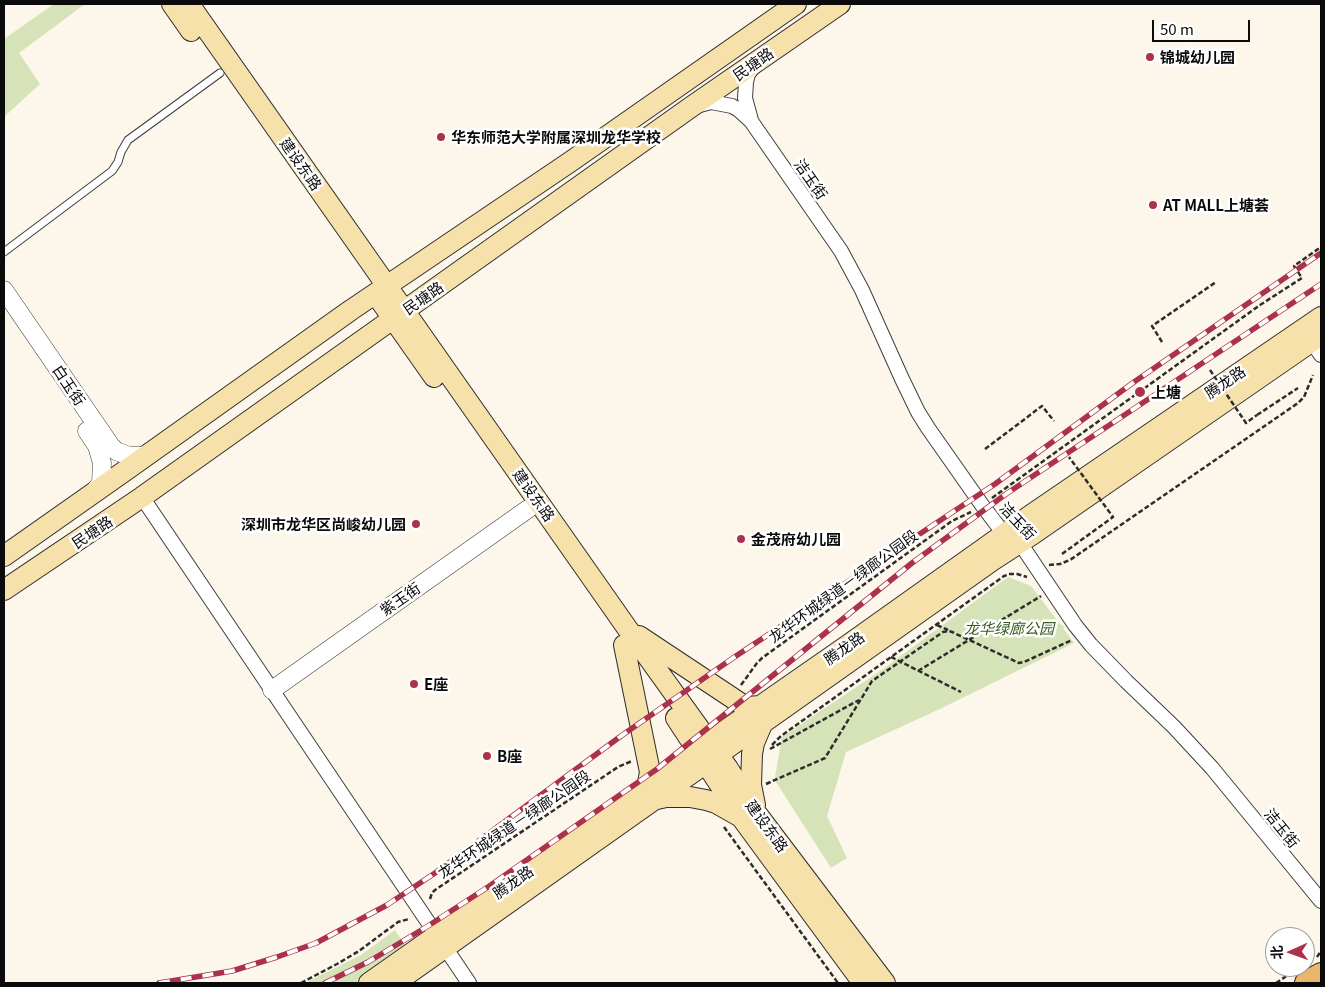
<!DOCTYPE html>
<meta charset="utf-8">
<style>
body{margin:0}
#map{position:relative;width:1325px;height:987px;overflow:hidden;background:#fdf6ea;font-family:Georgia,"Noto Sans SC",serif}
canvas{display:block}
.frame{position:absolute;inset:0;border:5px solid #0b0b0b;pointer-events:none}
.north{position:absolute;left:1265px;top:927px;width:50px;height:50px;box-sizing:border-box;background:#fff;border:1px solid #9d9d9d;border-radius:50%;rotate:268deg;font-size:14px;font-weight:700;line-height:20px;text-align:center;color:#0b0b0b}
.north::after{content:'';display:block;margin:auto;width:18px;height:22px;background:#ac314d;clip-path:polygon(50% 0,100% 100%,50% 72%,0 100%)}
.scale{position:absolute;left:1152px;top:20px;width:98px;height:22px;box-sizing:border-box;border:2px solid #0b0b0b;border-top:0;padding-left:6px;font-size:15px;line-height:18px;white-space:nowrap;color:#0b0b0b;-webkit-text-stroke:4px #fff;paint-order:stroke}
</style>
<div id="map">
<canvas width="1325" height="987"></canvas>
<div class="frame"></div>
<div class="north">北</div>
<div class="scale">50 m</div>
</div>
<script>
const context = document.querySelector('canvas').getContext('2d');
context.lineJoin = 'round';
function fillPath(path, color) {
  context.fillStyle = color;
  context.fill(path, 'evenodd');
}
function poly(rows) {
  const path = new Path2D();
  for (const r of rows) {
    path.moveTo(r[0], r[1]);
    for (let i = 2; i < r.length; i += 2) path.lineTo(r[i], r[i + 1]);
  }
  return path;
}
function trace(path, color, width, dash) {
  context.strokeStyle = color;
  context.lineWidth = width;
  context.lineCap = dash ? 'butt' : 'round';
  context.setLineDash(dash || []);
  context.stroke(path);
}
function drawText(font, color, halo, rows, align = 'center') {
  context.font = font + ' Georgia,"Noto Sans SC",serif';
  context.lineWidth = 5;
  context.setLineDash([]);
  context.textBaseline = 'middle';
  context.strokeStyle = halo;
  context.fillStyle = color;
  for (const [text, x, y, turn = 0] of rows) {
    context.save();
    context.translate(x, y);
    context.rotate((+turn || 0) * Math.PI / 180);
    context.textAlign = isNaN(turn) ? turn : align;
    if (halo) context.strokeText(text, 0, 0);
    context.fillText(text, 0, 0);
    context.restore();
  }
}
fillPath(poly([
 [54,4,85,4,19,53,40,84,4,117,4,39],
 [1008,577,1031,586,1060,624,1065,627,1063,628,1074,643,942,708,846,752,827,816,847,858,831,868,776,782,775,777,782,737,883,669],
 [395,930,407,948,356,983,305,983,361,955]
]), '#d6e3b8');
const service = poly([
 [4,252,112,171,118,162,121,152,128,140,220,73]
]);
const minor = poly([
 [696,106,711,102,732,106,739,110,751,121,841,251,862,290,902,379,918,412,928,428,982,505,1004,534,1020,543,1075,625,1091,645,1126,681,1174,727,1212,768,1321,901],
 [751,120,745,98,746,82,748,74,755,65],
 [1307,334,1321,355],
 [142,497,469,983]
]);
const tertiary = poly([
 [4,290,111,446,116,451,129,456,141,456,149,454],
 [87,431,97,446,102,463,101,483,94,492],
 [272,690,528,509]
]);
const secondary = poly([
 [172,4,191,31],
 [189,4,627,628,727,767,757,814,885,983],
 [377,296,434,377],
 [4,556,129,468,351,310,570,162,796,4],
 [4,590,142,497,691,107,840,4],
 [639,636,743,705,748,707,760,706],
 [624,645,650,772,648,783,645,789],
 [676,718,741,817,863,983],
 [657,799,666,797,690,797,706,800,716,803,739,816],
 [755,805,751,785,752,754,754,743,763,722],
 [369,983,645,789,723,732,848,645,1031,515,1321,317],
 [395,983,993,560,1033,534,1321,335]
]);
const primary = poly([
 [1306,983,1321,974]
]);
trace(service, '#3e3e3e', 9);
trace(minor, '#3e3e3e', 16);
trace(tertiary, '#3e3e3e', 19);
trace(secondary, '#2d2d2d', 22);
trace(primary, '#1c1c1c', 24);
trace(poly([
 [1162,342,1152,326,1216,282],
 [1257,415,1298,388],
 [985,449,1042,406,1054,421],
 [992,498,1260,305,1302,278,1294,266,1321,247],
 [1049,565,1060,564,1070,560,1298,403,1304,397,1313,375],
 [937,625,948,630],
 [891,657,961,692],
 [918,671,1041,596],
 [741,685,757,663,762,658,952,521,971,512],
 [772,745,781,736,1004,576,1010,574,1017,574,1027,577],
 [770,749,859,700],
 [766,784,825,758,872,681,943,632,949,631,952,632,1019,663,1024,662,1072,640],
 [724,827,838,983],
 [430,899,432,893,435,890,618,767,632,761],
 [1317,957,1321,951],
 [301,983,337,964,359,951,398,922,409,919],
 [1276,983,1291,973]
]), '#2d2d2d', 2.5, [5, 2.5]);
trace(service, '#fff', 7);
trace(minor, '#fff', 14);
trace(tertiary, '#fff', 18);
trace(secondary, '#f7e1ab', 20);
trace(primary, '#ebb56c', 22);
const rail = poly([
 [159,983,232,971,277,957,316,943,387,905,435,873,621,736,733,658,995,484,1134,382,1321,253],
 [325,983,368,962,428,926,488,887,657,769,912,563,1006,494,1321,284]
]);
trace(rail, '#ac314d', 5.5);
trace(rail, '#fff', 4, [11]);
trace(poly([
 [1210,370,1246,423,1257,415],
 [1062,554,1113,517,1069,457]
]), '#2d2d2d', 2.5, [5, 2.5]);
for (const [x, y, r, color] of [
 [1150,57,5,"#ac314d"],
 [441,137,5,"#ac314d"],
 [1153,205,5,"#ac314d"],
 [1140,392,6,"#ac314d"],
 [416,524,5,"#ac314d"],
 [741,539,5,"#ac314d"],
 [414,684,5,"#ac314d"],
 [487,756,5,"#ac314d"]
]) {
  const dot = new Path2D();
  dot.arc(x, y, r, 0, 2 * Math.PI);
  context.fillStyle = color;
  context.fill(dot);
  trace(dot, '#fff', 2);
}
drawText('bold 15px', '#0b0b0b', '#fff', [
 ["锦城幼儿园",1160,57],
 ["华东师范大学附属深圳龙华学校",451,137],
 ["AT MALL上塘荟",1163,205],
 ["上塘",1151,392],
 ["深圳市龙华区尚峻幼儿园",406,524,"right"],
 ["金茂府幼儿园",751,539],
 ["E座",424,684],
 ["B座",497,756]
], 'left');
drawText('15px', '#0b0b0b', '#fff', [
 ["民塘路",753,64,-35],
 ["建设东路",301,164,55],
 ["洁玉街",811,179,55],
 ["民塘路",423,298,-35],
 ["腾龙路",1225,382,-34],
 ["白玉街",69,385,56],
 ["建设东路",534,495,55],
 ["洁玉街",1018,521,47],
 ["民塘路",92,532,-34],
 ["龙华环城绿道－绿廊公园段",843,586,-36],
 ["紫玉街",400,599,-35],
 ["腾龙路",844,648,-35],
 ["龙华环城绿道－绿廊公园段",514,824,-34],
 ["建设东路",767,826,54],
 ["洁玉街",1282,828,51],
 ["腾龙路",513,882,-35]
]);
drawText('italic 15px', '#385b22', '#fff', [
 ["龙华绿廊公园",1009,628]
]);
</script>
